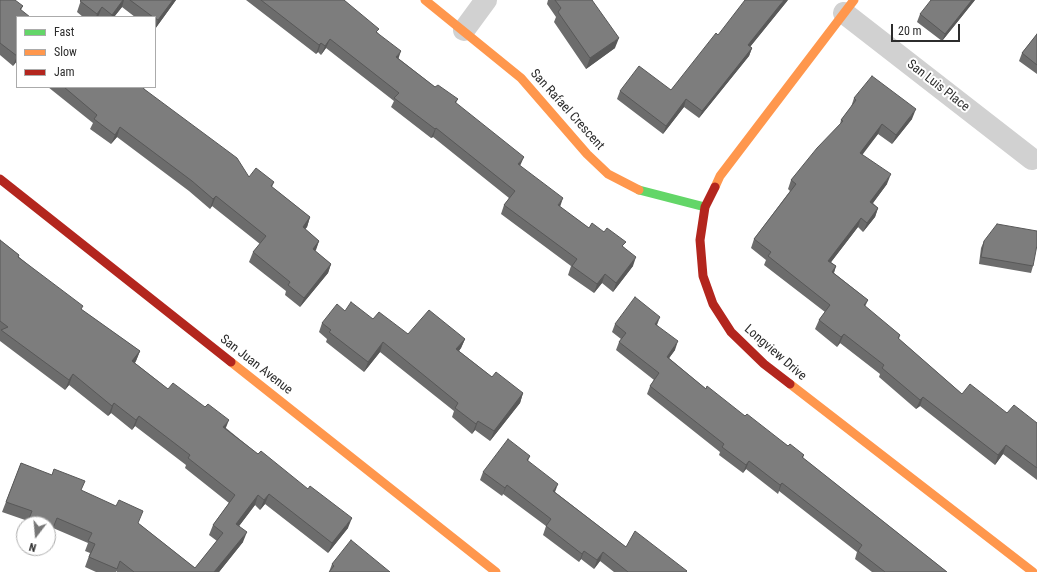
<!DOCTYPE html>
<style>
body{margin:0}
#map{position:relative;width:1037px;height:572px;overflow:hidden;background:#fff;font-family:"Roboto Condensed",sans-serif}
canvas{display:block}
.legend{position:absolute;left:16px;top:16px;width:140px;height:72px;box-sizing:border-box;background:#fff;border:1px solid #ababab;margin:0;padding:5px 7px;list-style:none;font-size:12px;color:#2c2c2c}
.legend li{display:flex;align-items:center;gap:8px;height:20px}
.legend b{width:20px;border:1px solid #ababab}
.north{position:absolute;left:16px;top:516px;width:40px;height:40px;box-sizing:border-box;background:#fff;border:1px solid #ababab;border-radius:50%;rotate:196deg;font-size:11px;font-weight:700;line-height:16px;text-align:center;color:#2c2c2c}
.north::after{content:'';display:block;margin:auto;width:14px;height:18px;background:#767676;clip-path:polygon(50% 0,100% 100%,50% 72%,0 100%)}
.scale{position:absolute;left:891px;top:24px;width:69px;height:18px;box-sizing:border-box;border:2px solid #2c2c2c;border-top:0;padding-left:5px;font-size:12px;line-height:14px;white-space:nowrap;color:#2c2c2c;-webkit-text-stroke:3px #fff;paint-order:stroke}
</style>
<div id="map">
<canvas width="1037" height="572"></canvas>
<ul class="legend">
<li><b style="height:5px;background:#63d668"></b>Fast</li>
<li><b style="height:5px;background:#ff974d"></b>Slow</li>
<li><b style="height:5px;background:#b3261e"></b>Jam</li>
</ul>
<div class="north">N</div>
<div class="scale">20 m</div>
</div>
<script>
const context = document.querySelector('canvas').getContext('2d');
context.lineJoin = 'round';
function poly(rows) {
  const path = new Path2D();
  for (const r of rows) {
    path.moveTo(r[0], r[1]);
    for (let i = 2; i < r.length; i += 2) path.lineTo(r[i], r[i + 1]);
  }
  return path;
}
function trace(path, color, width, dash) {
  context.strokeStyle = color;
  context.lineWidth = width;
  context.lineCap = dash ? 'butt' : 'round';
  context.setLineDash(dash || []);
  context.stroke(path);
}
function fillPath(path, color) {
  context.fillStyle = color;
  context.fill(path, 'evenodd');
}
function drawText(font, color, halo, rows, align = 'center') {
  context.font = font + ' "Roboto Condensed",sans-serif';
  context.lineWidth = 4;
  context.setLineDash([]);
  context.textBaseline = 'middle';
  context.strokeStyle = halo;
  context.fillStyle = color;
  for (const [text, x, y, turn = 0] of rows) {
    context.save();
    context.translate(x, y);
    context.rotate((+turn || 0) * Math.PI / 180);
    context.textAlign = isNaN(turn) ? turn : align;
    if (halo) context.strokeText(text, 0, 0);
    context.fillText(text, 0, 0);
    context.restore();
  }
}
trace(poly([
 [844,13,1032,159],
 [464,30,486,0]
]), '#d1d1d1', 22);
trace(poly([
 [639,190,705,207]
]), '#63d668', 9);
trace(poly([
 [425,0,521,78,587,154,608,174,639,190],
 [715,187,720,176,854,0],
 [231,362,496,572],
 [790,384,1033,572]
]), '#ff974d', 9);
trace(poly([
 [0,179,231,362],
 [715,187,705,207,700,240,703,276,713,304,731,332,764,364,790,384]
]), '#b3261e', 9);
fillPath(poly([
 [0,0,23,6,21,10,17,17,17,61,13,66,0,55],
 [81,0,176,0,155,29,155,17,135,17,122,7,114,17,83,17,77,12],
 [246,0,344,0,378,33,398,58,435,87,458,99,456,103,520,166,560,207,589,228,624,247,633,266,613,292,602,283,594,293,568,275,571,266,501,214,504,205,509,198,433,137,431,138,391,107,394,101,326,48,321,55,318,52,316,54],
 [548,0,592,0,615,48,586,69,554,22,556,17,547,4],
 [788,0,750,47,752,48,749,56,699,118,684,107,663,134,617,99,620,91,671,90,718,35],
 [975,0,942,41,917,22,920,14],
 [1037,34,1037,74,1019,61,1022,53],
 [48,87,143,87,144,89,249,177,274,182,272,187,310,217,307,227,305,229,319,241,315,251,331,264,328,273,300,307,285,295,286,291,249,262,253,252,260,244,212,206,210,209,189,191,117,137,111,144,90,129,93,123],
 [854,98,912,119,892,144,878,134,862,154,887,184,873,203,878,208,875,217,863,232,858,227,831,262,836,266,834,273,868,300,865,307,900,335,899,339,962,394,1007,413,1037,423,1037,480,1003,454,995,465,920,406,916,409,879,377,880,374,840,343,837,347,815,329,819,320,825,312,764,265,766,260,751,248,754,239,790,191,788,189,791,180,840,124,841,120,851,107],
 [0,240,19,255,19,257,82,310,140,351,135,363,168,389,226,428,348,528,328,553,265,504,260,510,255,505,239,526,243,542,219,572,117,572,117,571,116,572,96,572,85,567,90,553,85,551,88,543,53,528,48,541,48,524,28,521,2,512,21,463,81,491,138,523,195,568,217,541,209,535,213,525,229,503,185,468,186,465,135,426,132,430,111,413,108,416,69,385,65,390,0,341],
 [984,241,1033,266,1031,273,979,264,981,248],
 [345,311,373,319,408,334,465,339,461,348,459,351,492,377,523,393,520,403,490,441,475,430,472,434,452,417,454,411,380,352,364,372,326,342,327,339,319,332,322,323],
 [615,324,657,325,675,350,669,358,706,389,788,446,804,455,803,458,947,572,872,572,855,559,857,552,779,491,778,494,746,469,743,473,719,455,720,452,647,394,650,386,654,380,616,350,619,342,621,339,612,332],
 [530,456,528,461,555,492,626,547,687,572,614,572,600,561,594,569,581,559,579,562,543,535,546,526,503,494,502,496,480,480,483,472],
 [24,533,24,540,22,539],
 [332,564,390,572,329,572]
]), '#6c6c6c');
fillPath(poly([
 [123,0,124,0,122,7,114,17,111,17,112,15],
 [173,0,176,0,155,29,158,20],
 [784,0,788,0,745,53,748,45],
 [972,0,975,0,942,41,945,34],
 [102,7,98,17,96,17,97,14],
 [619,38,615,48,586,69,590,58],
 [330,39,326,48,321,55,325,46],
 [321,43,318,52,316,54,319,45],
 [752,48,749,56,699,118,702,111],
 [401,51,398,60,396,57],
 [17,56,17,61,13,66],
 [686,99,684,107,663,134,666,126],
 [916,109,912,119,892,144,896,135],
 [882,124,878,134,857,162,860,153],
 [120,127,117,137,111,144,115,135],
 [436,128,433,137,431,138,435,129],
 [524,157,520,166,518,164],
 [891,174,887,184,867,211,870,202],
 [216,196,212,206,210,209,213,199],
 [563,198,560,207,558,205],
 [878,208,875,217,863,232,867,223],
 [310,217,307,227,299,237,303,227],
 [861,218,858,227,825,270,828,261],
 [319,241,316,250,309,259,313,249],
 [636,257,633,266,613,292,616,283],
 [331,264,328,273,300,307,304,298],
 [836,266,833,275,832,272],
 [605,274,602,283,594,293,597,284],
 [660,317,657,325,652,332,655,324],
 [844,334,840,343,837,347,841,337],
 [465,339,461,348,453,359,456,349],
 [678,341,675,350,664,365,667,357],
 [383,342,380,352,364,372,368,362],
 [140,351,136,361,129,371,132,361],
 [73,374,69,385,65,390,69,380],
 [523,393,520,403,490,441,494,431],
 [923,397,920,406,916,409,920,400],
 [114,403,111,413,108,416,112,406],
 [139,416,135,426,132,430,136,420],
 [229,420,225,430,223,427],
 [478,421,475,430,472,434,476,424],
 [1006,445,1003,454,995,465,998,455],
 [749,461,746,469,743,473,746,465],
 [782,483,779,491,778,494,780,485],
 [558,484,555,492,550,499,553,491],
 [507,485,503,494,502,496,505,488],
 [269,494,265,504,260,510,264,500],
 [258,495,255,505,233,534,236,524],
 [352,518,348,528,328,553,332,543],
 [247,532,243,542,219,572,214,572],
 [584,551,581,559,579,562,582,554],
 [603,552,600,561,594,569,597,560]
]), '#585858');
const building = poly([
 [0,0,15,0,23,6,20,9,30,17,17,17,17,56,0,43,0,0],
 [81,0,123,0,112,15,102,7,97,14,80,1,81,0],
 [130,0,173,0,158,20,155,18,155,17,153,17,130,0],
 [261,0,344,0,379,29,376,32,401,51,396,57,435,87,438,85,458,99,455,102,524,157,518,164,563,198,558,205,589,228,592,223,604,232,607,228,626,242,622,246,636,257,616,283,605,274,597,284,572,266,577,259,504,205,515,191,436,128,435,129,394,98,399,93,330,39,325,46,321,43,319,45,261,0],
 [555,0,592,0,619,38,590,58,558,12,561,8,555,0],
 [745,0,784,0,748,45,752,48,702,111,686,99,666,126,620,91,639,66,671,90,716,33,718,35,745,0],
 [931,0,972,0,945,34,920,14,931,0],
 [1037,34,1037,65,1022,53,1037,34],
 [872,76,916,109,896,135,882,124,860,153,891,174,870,202,878,208,867,223,861,218,828,261,836,266,832,272,868,300,864,305,900,335,898,338,962,394,970,384,1007,413,1014,405,1037,423,1037,468,1006,445,998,455,923,397,920,400,882,368,884,365,844,334,841,337,819,320,830,305,768,256,771,252,754,239,796,184,791,180,817,148,843,121,841,120,856,100,854,98,872,76],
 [64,87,143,87,144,89,237,158,249,177,256,168,274,182,271,186,310,217,303,227,319,241,313,249,331,264,304,298,288,285,290,282,253,252,266,236,216,196,213,199,192,181,120,127,115,135,94,119,97,115,64,87],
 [997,224,1037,231,1037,245,1033,266,981,257,984,241,997,224],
 [0,240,19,255,18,257,83,306,81,309,140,351,132,361,168,389,173,383,205,407,208,404,229,420,223,427,258,454,261,451,308,489,310,486,352,518,332,543,269,494,264,500,258,495,236,524,247,532,214,572,134,572,120,561,117,569,89,557,95,544,88,541,92,533,57,518,49,538,48,538,48,524,27,524,32,511,6,502,21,463,52,475,54,469,85,481,81,490,116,506,119,500,143,511,138,523,195,568,223,533,213,525,235,495,188,458,190,455,139,416,136,420,114,403,112,406,73,374,69,380,1,330,8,327,0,321,0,240],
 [635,297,660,317,655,324,678,341,667,357,706,389,707,386,745,416,747,414,788,446,790,444,804,455,802,457,947,572,885,572,858,551,862,545,782,483,780,485,749,461,746,465,722,447,724,444,650,386,659,373,619,342,626,333,615,324,635,297],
 [351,302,373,319,379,312,408,334,429,310,465,339,456,349,492,377,496,372,523,393,494,431,478,421,476,424,455,408,458,403,383,342,368,362,329,332,331,330,322,323,337,304,345,311,351,302],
 [508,439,530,456,527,460,558,484,553,491,626,547,635,531,687,571,686,572,628,572,603,552,597,560,584,551,582,554,546,526,551,519,507,485,505,488,483,472,508,439],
 [351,540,390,572,329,572,334,566,332,564,351,540]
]);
fillPath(building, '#7d7d7d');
trace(building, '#585858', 1);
drawText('13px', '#2c2c2c', '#fff', [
 ["San Luis Place",938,86,38],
 ["San Rafael Crescent",567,110,48],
 ["Longview Drive",775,353,41],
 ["San Juan Avenue",256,365,38]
]);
</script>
